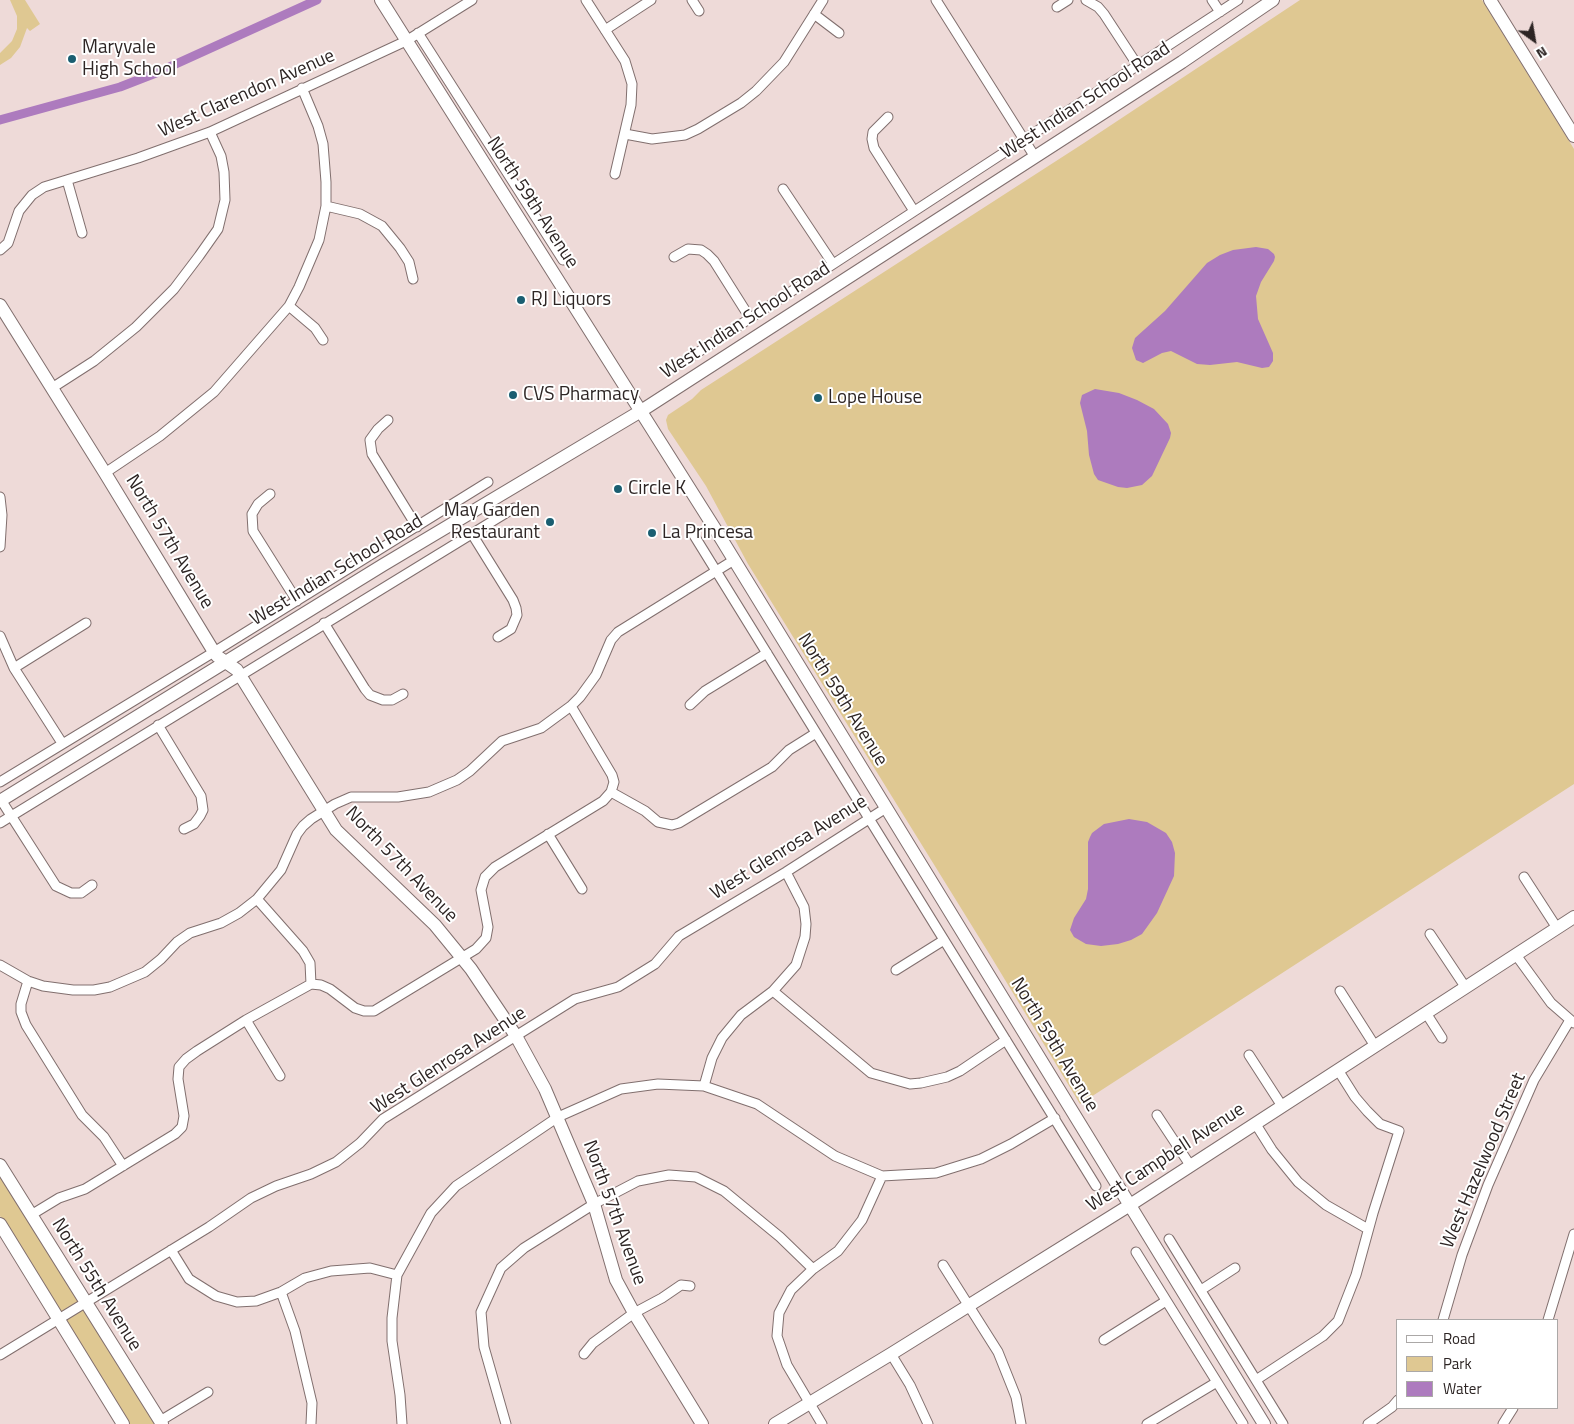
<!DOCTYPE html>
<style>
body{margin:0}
#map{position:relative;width:1574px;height:1424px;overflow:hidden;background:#eedad8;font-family:"Titillium Web",sans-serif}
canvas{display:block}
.legend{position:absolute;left:1396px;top:1319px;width:162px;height:90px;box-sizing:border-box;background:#fff;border:1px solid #aba8a7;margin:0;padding:6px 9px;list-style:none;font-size:15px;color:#2d2524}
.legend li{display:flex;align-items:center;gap:10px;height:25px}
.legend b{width:25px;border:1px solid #aba8a7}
.north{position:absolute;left:1509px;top:15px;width:50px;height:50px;-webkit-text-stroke:4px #fff;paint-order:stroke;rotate:148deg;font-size:14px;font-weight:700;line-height:20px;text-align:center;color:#2d2524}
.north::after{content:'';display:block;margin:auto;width:18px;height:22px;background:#2d2524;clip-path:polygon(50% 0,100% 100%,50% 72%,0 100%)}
</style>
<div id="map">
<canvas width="1574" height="1424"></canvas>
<ul class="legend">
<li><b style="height:6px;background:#fff"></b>Road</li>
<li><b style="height:14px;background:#dfc892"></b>Park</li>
<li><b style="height:14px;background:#ad7bbe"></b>Water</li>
</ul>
<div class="north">N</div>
</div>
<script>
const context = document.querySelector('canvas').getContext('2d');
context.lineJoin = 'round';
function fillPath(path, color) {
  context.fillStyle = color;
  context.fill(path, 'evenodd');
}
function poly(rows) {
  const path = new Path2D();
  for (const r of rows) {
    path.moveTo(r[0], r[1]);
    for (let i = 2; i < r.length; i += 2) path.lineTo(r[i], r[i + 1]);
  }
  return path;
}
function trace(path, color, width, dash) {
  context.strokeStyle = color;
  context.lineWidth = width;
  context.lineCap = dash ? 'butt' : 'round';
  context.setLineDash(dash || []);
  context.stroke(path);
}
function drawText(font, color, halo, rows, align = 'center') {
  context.font = font + ' "Titillium Web",sans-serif';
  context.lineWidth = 4;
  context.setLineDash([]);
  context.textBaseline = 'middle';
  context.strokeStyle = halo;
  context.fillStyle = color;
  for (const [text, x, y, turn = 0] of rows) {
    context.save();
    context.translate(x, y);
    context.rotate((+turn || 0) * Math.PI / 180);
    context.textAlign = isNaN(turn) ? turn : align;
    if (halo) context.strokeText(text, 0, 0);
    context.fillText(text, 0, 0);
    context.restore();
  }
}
fillPath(poly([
 [10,0,25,0,40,24,30,31,27,28,20,47,11,58,0,65,0,53,12,41,17,29,17,16],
 [1300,0,1482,0,1574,149,1574,784,1080,1104,990,955,748,564,706,486,668,429,666,420,668,415,692,399,701,390,1084,143],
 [0,1172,155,1424,129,1424,0,1216]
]), '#dfc892');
fillPath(poly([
 [1256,247,1268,249,1274,254,1275,257,1274,261,1261,282,1256,296,1258,319,1273,353,1273,361,1269,367,1262,368,1237,362,1210,365,1197,364,1171,351,1162,353,1143,363,1136,360,1132,348,1135,338,1165,311,1207,263,1220,255,1233,250],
 [1095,389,1119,393,1137,400,1154,409,1168,424,1171,433,1170,438,1152,476,1142,485,1127,488,1118,487,1098,480,1094,474,1089,455,1087,431,1080,403,1082,395],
 [1129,819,1147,822,1166,833,1172,842,1175,853,1174,876,1157,913,1142,934,1131,940,1118,944,1101,946,1086,944,1074,937,1070,930,1074,918,1086,899,1088,889,1088,842,1090,837,1092,833,1104,824]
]), '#ad7bbe');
trace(poly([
 [0,120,120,87,156,73,317,0]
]), '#ad7bbe', 9);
const street = poly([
 [586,0,625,61,632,84,631,105,615,174],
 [692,0,699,11],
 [936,0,1035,157],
 [1086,0,1098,7,1104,14,1138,66],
 [1212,0,1220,12],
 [1057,7,1068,0],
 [814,14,839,33],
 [605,30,651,0],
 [418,33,563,260],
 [888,117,873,132,872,139,874,148,914,211],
 [625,134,652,139,685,135,698,129,741,103,756,91,784,62,823,0],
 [67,180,82,233],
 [783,189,833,264],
 [326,206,360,214,382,226,400,248,409,262,413,279],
 [0,250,8,243,19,211,32,195,44,187,138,158,210,132,406,41,472,0],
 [674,257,688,249,701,250,707,254,714,261,750,318],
 [289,306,315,328,323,340],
 [680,364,1238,0],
 [52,388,94,361,136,327,174,289,199,256,218,229,225,200,224,172,221,156,210,132],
 [388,420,378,429,370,440,372,454,417,527],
 [105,473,160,436,214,392,289,306,299,287,319,240,326,206,326,182,323,144,318,126,302,88],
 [270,494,258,504,252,514,253,531,297,601],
 [0,497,2,515,0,547],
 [692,532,1096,1186],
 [472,534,513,600,516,608,517,615,511,629,498,637],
 [324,623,365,689,370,695,383,700,392,700,403,694],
 [0,636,14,668,62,743],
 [14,668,86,623],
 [690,705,705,691,767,653],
 [571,706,612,775,614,782,611,792],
 [158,725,201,796,203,810,200,816,194,824,184,829],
 [0,782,214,652,488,482],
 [1,800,56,886,71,893,81,893,92,885],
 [0,823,514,508],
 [548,834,582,889],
 [1524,877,1557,928],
 [257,899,303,951,310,963,311,984],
 [1430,934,1466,988],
 [1516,955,1551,1003,1574,1023],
 [0,965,28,981,43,986,73,990,94,990,110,987,145,972,161,959,177,942,190,933,221,923,239,913,257,899,281,870,297,834,303,826,311,819,335,804,351,797,398,797,429,792,457,780,470,771,502,741,541,728,571,706,580,697,596,675,611,640,618,632,734,560],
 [896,970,944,940],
 [28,981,21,1004,21,1012,26,1025,82,1115,104,1137,123,1166],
 [773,991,871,1073,910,1084,921,1083,947,1077,960,1071,1006,1040],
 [1340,991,1375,1046],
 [1426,1013,1442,1038],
 [246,1020,280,1076],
 [1249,1055,1282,1106],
 [704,1086,712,1058,722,1038,741,1015,773,991,796,965,805,937,806,924,804,907,786,872],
 [1157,1115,1190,1165],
 [1255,1123,1272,1150,1298,1182,1326,1205,1368,1229],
 [31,1215,59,1198,85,1189,175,1134,182,1127,184,1116,178,1079,179,1067,186,1059,197,1051,246,1020,311,984,321,985,330,989,355,1008,364,1011,374,1011,476,949,486,938,488,927,481,890,485,877,495,867,603,801,611,792,645,811,658,822,672,825,679,823,772,767,789,750,816,733],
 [1169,1239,1283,1424],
 [171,1250,189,1279,216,1296,237,1302,256,1301,281,1292,305,1278,331,1271,370,1268,397,1275],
 [1136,1252,1243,1424],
 [943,1265,998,1352,1016,1397,1021,1424],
 [1201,1290,1235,1268],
 [281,1292,295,1331,312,1403,311,1424],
 [1443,1320,1462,1255,1488,1185,1534,1080,1570,1020],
 [1548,1320,1574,1234],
 [1104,1340,1166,1301],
 [584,1354,593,1343,634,1313,662,1298,681,1285,690,1286],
 [891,1354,910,1385,928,1424],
 [0,1355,209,1227,251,1198,276,1186,311,1174,336,1162,360,1143,383,1119,575,999,618,987,655,964,679,936,786,872,886,808],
 [1256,1380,1323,1336,1338,1321,1356,1275,1373,1213,1399,1131,1380,1124,1367,1111,1355,1097,1338,1070],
 [160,1421,208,1392],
 [402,1424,400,1395,392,1341,392,1318,397,1275,431,1213,456,1186,558,1117,621,1089,658,1084,704,1086,757,1104,835,1156,882,1176,936,1173,981,1159,1011,1144,1055,1118],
 [506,1424,484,1347,481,1312,501,1268,524,1248,594,1204,638,1181,669,1175,696,1177,724,1191,780,1237,813,1269],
 [822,1424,787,1365,777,1336,779,1313,791,1290,813,1269,838,1251,862,1220,882,1176],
 [1147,1424,1217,1382],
 [1368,1424,1392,1407,1398,1400],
 [1503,1424,1513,1408]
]);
const secondary = poly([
 [381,0,717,532,1264,1424],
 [1490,0,1574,136],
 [0,305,105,473,214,652,217,656,237,670,240,675,336,830,435,925,471,969,516,1036,545,1089,594,1204,616,1280,634,1313,702,1424],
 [0,801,383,565,641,411,1182,62,1273,0],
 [0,1165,162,1424],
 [0,1224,123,1424],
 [775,1424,891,1354,1130,1205,1574,917]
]);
trace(street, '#816f6e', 11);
trace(secondary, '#816f6e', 14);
trace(street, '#fff', 9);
trace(secondary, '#fff', 12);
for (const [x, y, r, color] of [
 [72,59,5,"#1a5e71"],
 [521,300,5,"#1a5e71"],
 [513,395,5,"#1a5e71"],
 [818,398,5,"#1a5e71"],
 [618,489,5,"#1a5e71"],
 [550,522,5,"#1a5e71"],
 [652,533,5,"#1a5e71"]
]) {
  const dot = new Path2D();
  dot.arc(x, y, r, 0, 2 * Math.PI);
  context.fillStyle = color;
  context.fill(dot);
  trace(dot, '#fff', 2);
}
drawText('19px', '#2d2524', '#fff', [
 ["Maryvale",82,48],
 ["High School",82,70],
 ["RJ Liquors",531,300],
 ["CVS Pharmacy",523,395],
 ["Lope House",828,398],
 ["Circle K",628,489],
 ["May Garden",540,511,"right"],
 ["Restaurant",540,533,"right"],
 ["La Princesa",662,533]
], 'left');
drawText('19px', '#2d2524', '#fff', [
 ["West Clarendon Avenue",247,94,-24],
 ["West Indian School Road",1086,101,-33],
 ["North 59th Avenue",532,203,57],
 ["West Indian School Road",746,321,-33],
 ["North 57th Avenue",169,542,59],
 ["West Indian School Road",337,571,-31],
 ["North 59th Avenue",842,700,58],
 ["West Glenrosa Avenue",789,848,-32],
 ["North 57th Avenue",401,865,46],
 ["North 59th Avenue",1054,1045,59],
 ["West Glenrosa Avenue",449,1061,-33],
 ["West Campbell Avenue",1166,1158,-33],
 ["West Hazelwood Street",1484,1161,-67],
 ["North 57th Avenue",614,1213,70],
 ["North 55th Avenue",96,1285,58]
]);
</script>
